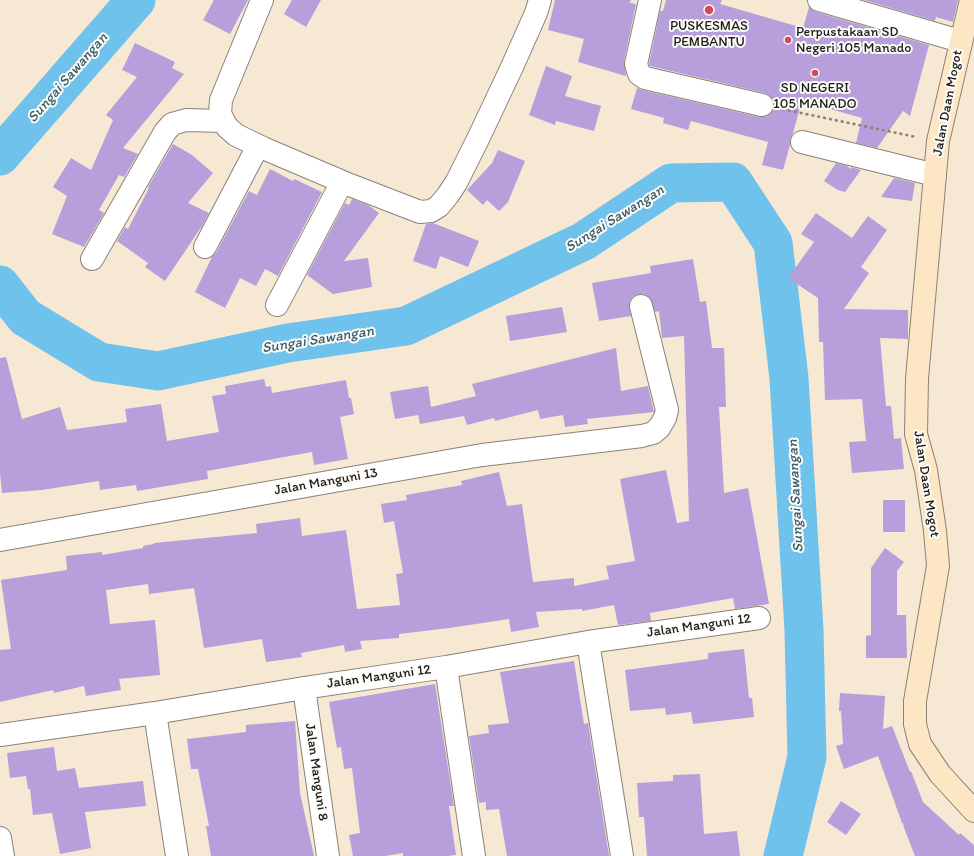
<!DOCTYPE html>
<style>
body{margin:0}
canvas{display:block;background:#f7e8d3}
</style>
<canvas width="974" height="856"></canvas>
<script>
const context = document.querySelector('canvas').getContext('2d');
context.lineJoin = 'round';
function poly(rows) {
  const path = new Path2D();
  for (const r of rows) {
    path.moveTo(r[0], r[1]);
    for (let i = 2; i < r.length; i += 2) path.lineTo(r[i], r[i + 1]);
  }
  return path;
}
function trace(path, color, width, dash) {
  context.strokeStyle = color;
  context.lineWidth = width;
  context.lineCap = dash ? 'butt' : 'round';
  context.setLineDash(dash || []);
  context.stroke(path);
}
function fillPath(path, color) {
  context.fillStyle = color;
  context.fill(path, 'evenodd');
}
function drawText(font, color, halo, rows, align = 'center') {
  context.font = font + ' Itim,sans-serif';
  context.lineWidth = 4;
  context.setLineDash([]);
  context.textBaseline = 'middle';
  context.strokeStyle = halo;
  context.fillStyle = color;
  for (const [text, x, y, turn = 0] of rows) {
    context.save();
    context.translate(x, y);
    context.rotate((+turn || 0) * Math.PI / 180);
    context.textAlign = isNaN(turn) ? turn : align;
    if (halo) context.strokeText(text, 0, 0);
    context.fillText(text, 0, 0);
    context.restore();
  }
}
trace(poly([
 [0,156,136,0],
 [0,285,25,317,99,362,158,371,288,343,406,326,584,241,671,183,733,182,773,243,789,378,804,630,807,757,783,856]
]), '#6ec2eb', 39);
fillPath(poly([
 [214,0,248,0,230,34,203,20],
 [292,0,321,0,306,27,284,14],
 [555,0,631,0,630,3,636,4,624,61,626,76,578,62,584,39,548,30],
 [666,0,722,0,720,4,803,28,809,7,816,12,929,45,910,116,903,111,877,148,856,143,862,118,802,101,793,133,790,139,790,145,783,170,762,165,768,142,691,121,688,130,663,123,664,118,631,109,637,88,642,90,759,117,766,117,771,113,774,108,774,101,770,96,765,93,650,66,649,64,660,11,663,11],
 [864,0,958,0,953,22,936,17,935,21],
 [135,43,175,62,172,68,184,74,123,148,138,154,124,177,119,175,99,210,104,213,84,247,52,234,67,196,53,187,71,158,91,170,113,120,106,115,137,77,122,70],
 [546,66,572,76,565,96,601,106,594,131,556,121,555,125,529,115],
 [173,144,192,155,213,173,188,203,209,213,202,226,165,281,145,267,148,263,117,241,125,227,128,229,149,188,148,187],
 [498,150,525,161,508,202,499,211,487,200,483,205,467,190,492,163],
 [836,163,847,166,851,169,851,167,861,170,845,192,838,190,824,181],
 [270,169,293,181,294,179,322,192,278,276,265,269,256,286,240,278,225,308,195,292,212,257,216,253,249,191,257,195],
 [894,178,915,183,912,201,881,197],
 [352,199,368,205,379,213,344,261,368,258,372,287,333,294,307,275,345,203,349,205],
 [816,213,852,238,868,216,887,230,861,267,869,273,844,309,908,310,908,339,880,338,886,406,891,406,894,439,901,438,904,469,852,473,849,442,866,441,862,399,825,400,823,342,819,342,818,298,788,278,814,242,801,234],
 [433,223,479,241,468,267,440,256,436,269,413,261,426,224],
 [693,259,700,302,706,301,712,348,724,348,726,407,719,407,724,493,748,488,769,604,735,609,733,598,650,613,651,621,618,625,614,605,582,611,582,609,536,612,539,627,511,632,509,619,449,628,399,634,399,638,360,641,362,649,345,652,344,645,301,653,302,657,266,662,262,639,204,648,194,588,149,594,148,584,106,590,110,624,155,620,160,675,119,679,121,690,86,696,84,686,54,693,53,690,0,702,0,650,11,649,1,580,67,570,66,556,102,552,102,555,143,548,143,546,154,544,154,543,257,533,256,524,300,518,302,536,346,530,357,609,400,605,396,574,403,573,394,521,384,523,381,504,407,500,406,495,462,485,461,481,499,472,507,506,522,504,533,582,574,578,574,586,609,579,606,566,635,561,620,479,666,470,677,523,689,521,684,336,662,338,659,311,655,312,650,298,644,294,638,294,632,297,629,303,631,316,599,321,592,283,651,273,650,266],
 [562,307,567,332,510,341,506,316],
 [616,348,621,391,648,386,654,412,587,419,588,424,565,427,563,415,540,419,538,410,495,421,494,418,467,425,464,416,420,424,418,415,395,419,390,392,428,386,431,407,476,396,472,384],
 [6,357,22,419,60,407,67,430,127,422,125,409,161,404,167,441,219,432,212,396,226,394,225,386,264,379,266,387,271,386,272,393,346,380,349,398,351,398,354,414,340,417,348,459,314,465,312,452,207,471,208,479,137,491,136,485,100,490,99,481,42,490,2,493,0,473,0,358],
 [883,500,905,500,905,532,883,532],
 [885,548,904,562,897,571,897,615,906,615,907,658,866,658,866,636,871,635,871,568],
 [744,649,749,698,752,698,754,717,693,724,691,712,666,715,665,708,630,711,625,670,708,659,708,653],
 [574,661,584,724,588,723,609,856,507,856,499,809,486,810,486,802,479,803,469,736,489,733,488,725,509,723,500,672],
 [435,684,454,806,449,806,456,855,447,856,403,856,403,853,385,856,353,856,349,835,360,833,352,768,344,769,341,747,337,748,329,702],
 [840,693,885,696,883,729,892,726,910,772,911,771,923,802,959,835,960,833,974,845,974,856,915,856,903,825,904,824,902,823,878,756,844,769,836,746,843,744,841,711,839,711],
 [295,721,300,793,314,856,211,856,206,826,209,826,198,769,191,769,187,739,246,732,246,725],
 [54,747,57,771,75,768,79,788,143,781,146,806,85,812,91,848,60,854,52,813,33,815,30,789,28,789,26,776,10,778,7,753],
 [700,774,704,834,737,831,740,856,647,856,644,817,639,817,637,783,673,781,673,775],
 [841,801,861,814,846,835,827,822]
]), '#b69fdb');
const minor = poly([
 [262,0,221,100,220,114,227,127,236,135,263,148,350,185,420,212,431,211,439,206,448,195,456,183,478,139,512,67,536,13,540,0],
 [650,0,636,64,639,74,645,78,762,105],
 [819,0,960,41],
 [802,142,935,175],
 [205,247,258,146],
 [92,259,165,132,172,124,186,120,223,121],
 [277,305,342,182],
 [0,540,482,455,642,436,653,433,659,428,665,418,667,410,641,306],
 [588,642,622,856],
 [446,667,474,856],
 [304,688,328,856],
 [155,713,177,856],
 [0,735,155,713,304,688,446,667,588,642,759,618],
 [0,838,3,856]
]);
const secondary = poly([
 [971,0,938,141,923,310,917,379,916,434,926,470,935,531,938,566,915,701,915,724,920,744,940,774,974,811]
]);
trace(minor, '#8a8278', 24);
trace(secondary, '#8a8278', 24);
trace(poly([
 [782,109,916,137]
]), '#8a8278', 2.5, [3, 3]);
trace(minor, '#fff', 22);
trace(secondary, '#fce6c4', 22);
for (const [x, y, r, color] of [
 [709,10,5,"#d1495b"],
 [788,40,4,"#d1495b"],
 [815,73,4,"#d1495b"]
]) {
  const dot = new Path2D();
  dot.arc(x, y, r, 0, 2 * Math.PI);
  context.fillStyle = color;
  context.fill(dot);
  trace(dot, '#fdfcf7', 1.5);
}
drawText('14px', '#1c1c1c', '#fdfcf7', [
 ["PUSKESMAS",709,26],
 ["PEMBANTU",709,42],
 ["Perpustakaan SD",796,32,"left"],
 ["Negeri 105 Manado",796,48,"left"],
 ["SD NEGERI",815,88],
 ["105 MANADO",815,104]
]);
drawText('14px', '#1c1c1c', '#fdfcf7', [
 ["Jalan Daan Mogot",948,103,-79],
 ["Jalan Manguni 13",326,482,-10],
 ["Jalan Daan Mogot",926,484,81],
 ["Jalan Manguni 12",699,626,-8],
 ["Jalan Manguni 12",379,677,-8],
 ["Jalan Manguni 8",316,772,82]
]);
drawText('italic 15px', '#3d5e6f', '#fdfcf7', [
 ["Sungai Sawangan",68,78,-49],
 ["Sungai Sawangan",615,219,-32],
 ["Sungai Sawangan",318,340,-9],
 ["Sungai Sawangan",796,496,-93]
]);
</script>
